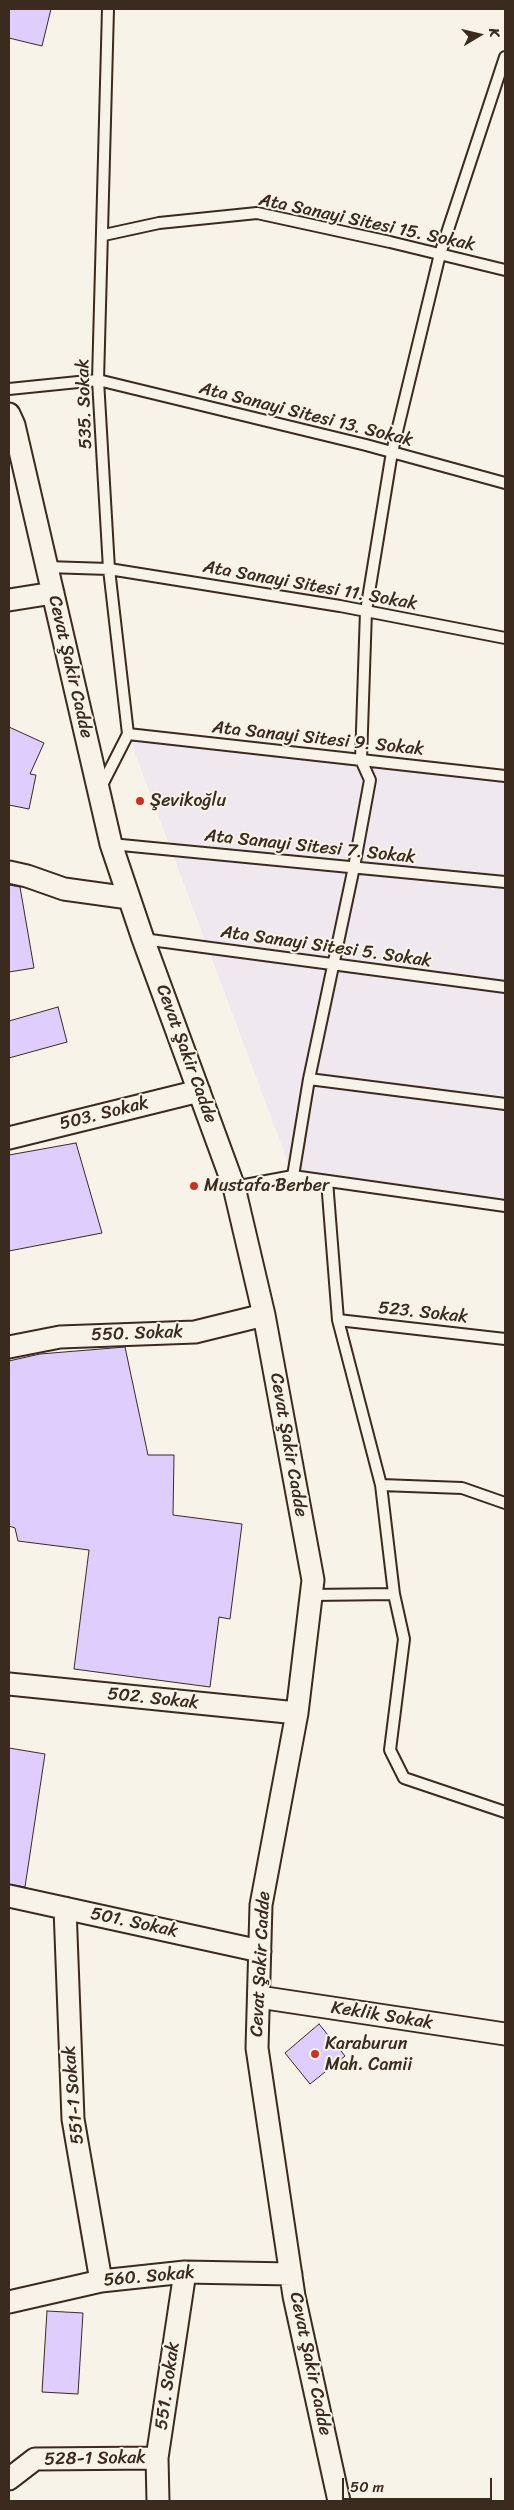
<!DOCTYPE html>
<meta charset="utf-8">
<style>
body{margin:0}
#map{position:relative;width:514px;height:2510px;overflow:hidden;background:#f7f3e8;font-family:Sriracha,sans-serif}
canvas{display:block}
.frame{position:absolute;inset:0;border:10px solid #3b2a1e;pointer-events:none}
.north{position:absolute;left:454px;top:10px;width:50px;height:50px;-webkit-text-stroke:4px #f7f3e8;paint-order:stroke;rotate:81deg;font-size:14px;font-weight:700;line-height:20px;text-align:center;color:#3b2a1e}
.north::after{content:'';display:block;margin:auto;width:18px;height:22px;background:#3b2a1e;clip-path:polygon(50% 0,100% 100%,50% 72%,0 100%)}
.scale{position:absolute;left:342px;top:2478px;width:150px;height:22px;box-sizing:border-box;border:2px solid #3b2a1e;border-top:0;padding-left:6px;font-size:15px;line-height:18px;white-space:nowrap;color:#3b2a1e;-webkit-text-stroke:4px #f7f3e8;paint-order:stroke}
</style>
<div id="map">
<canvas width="514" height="2510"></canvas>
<div class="frame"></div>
<div class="north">K</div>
<div class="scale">50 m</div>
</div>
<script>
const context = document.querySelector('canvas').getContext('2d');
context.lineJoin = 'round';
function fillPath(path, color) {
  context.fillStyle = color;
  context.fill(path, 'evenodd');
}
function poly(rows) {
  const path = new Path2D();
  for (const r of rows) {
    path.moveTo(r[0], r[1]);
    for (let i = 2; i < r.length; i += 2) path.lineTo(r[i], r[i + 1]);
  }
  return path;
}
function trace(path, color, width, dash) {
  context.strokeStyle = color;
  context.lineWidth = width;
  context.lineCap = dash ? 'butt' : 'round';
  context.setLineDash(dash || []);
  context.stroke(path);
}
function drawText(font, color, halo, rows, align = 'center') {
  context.font = font + ' Sriracha,sans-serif';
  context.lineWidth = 4;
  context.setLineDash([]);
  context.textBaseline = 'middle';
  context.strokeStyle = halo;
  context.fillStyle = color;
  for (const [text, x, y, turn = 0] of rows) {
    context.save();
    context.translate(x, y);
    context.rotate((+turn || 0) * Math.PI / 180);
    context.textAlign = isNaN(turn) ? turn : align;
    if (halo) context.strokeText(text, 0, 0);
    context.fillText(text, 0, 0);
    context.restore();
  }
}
fillPath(poly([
 [128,734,505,775,505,1206,293,1176]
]), '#f0e8ef');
const building = poly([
 [9,9,51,9,42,46,9,38,9,9],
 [9,727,44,743,30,774,36,775,29,809,9,805,9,727],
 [9,885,20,887,34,968,9,972,9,885],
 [58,1007,67,1042,9,1058,9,1021,58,1007],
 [76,1143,102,1233,9,1251,9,1155,76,1143],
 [125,1347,148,1455,174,1455,173,1515,242,1524,230,1619,219,1617,210,1687,74,1669,89,1550,18,1541,15,1528,9,1526,9,1361,40,1354,125,1347],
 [9,1748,45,1754,25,1887,9,1884,9,1748],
 [319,2024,345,2056,310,2084,285,2053,319,2024],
 [47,2311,83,2313,78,2394,42,2392,47,2311]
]);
fillPath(building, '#dfcdfe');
trace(building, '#3b2a1e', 1);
const lane = poly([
 [104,235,159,223,257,213,390,242,505,270],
 [9,389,98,380,366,445,505,483],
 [46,567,109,569,340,606,505,638],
 [128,734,505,776],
 [101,787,128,734,109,569,98,380,108,9],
 [111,844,505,882],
 [143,939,505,987],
 [309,1079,505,1104],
 [293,1176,309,1079,354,867,370,780,361,760,366,611,392,452,440,254,505,57],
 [234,1187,293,1176,505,1206],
 [338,1320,505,1339],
 [381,1485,462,1488,505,1503],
 [394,1594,404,1639,390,1750,404,1778,505,1812],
 [311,1595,394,1594,381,1485,338,1320,327,1181]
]);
const street = poly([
 [9,414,14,425,111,844,143,939,234,1187,264,1315,313,1580,297,1713,261,1905,257,2048,294,2296,339,2501],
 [9,600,53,593],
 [9,872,27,876,64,889,129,898],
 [9,1138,199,1091],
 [9,1347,60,1337,195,1332,264,1315],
 [9,1684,297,1713],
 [9,1896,260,1951],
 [65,1908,73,2119,101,2281],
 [259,1997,505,2034],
 [9,2302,101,2281,185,2272,291,2274],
 [9,2479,35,2459,157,2458],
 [158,2501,157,2458,185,2272]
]);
trace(lane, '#3b2a1e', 14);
trace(street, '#3b2a1e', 25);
trace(lane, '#f7f3e8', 10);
trace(street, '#f7f3e8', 21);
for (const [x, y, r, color] of [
 [140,801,5,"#c8321e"],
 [194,1186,5,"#c8321e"],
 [315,2054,5,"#c8321e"]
]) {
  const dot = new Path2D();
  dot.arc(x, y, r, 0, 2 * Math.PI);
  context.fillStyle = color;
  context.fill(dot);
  trace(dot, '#f7f3e8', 2);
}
drawText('18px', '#3b2a1e', '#f7f3e8', [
 ["Ata Sanayi Sitesi 15. Sokak",367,223,12],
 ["535. Sokak",85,404,-92],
 ["Ata Sanayi Sitesi 13. Sokak",306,415,14],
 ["Ata Sanayi Sitesi 11. Sokak",310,586,10],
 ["Cevat Şakir Cadde",70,667,77],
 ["Ata Sanayi Sitesi 9. Sokak",318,739,6],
 ["Ata Sanayi Sitesi 7. Sokak",310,847,6],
 ["Ata Sanayi Sitesi 5. Sokak",326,947,8],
 ["Cevat Şakir Cadde",186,1054,70],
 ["503. Sokak",104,1114,-14],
 ["523. Sokak",423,1313,6],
 ["550. Sokak",137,1334,-2],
 ["Cevat Şakir Cadde",288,1445,80],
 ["502. Sokak",153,1699,6],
 ["501. Sokak",134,1923,12],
 ["Cevat Şakir Cadde",261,1964,-87],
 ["Keklik Sokak",382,2016,9],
 ["551-1 Sokak",74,2095,-95],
 ["560. Sokak",149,2277,-5],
 ["Cevat Şakir Cadde",310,2364,78],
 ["551. Sokak",168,2386,-82],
 ["528-1 Sokak",95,2459,-1]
]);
drawText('18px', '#3b2a1e', '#f7f3e8', [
 ["Şevikoğlu",150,801],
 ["Mustafa Berber",204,1186],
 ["Karaburun",325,2044],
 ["Mah. Camii",325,2065]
], 'left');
</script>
